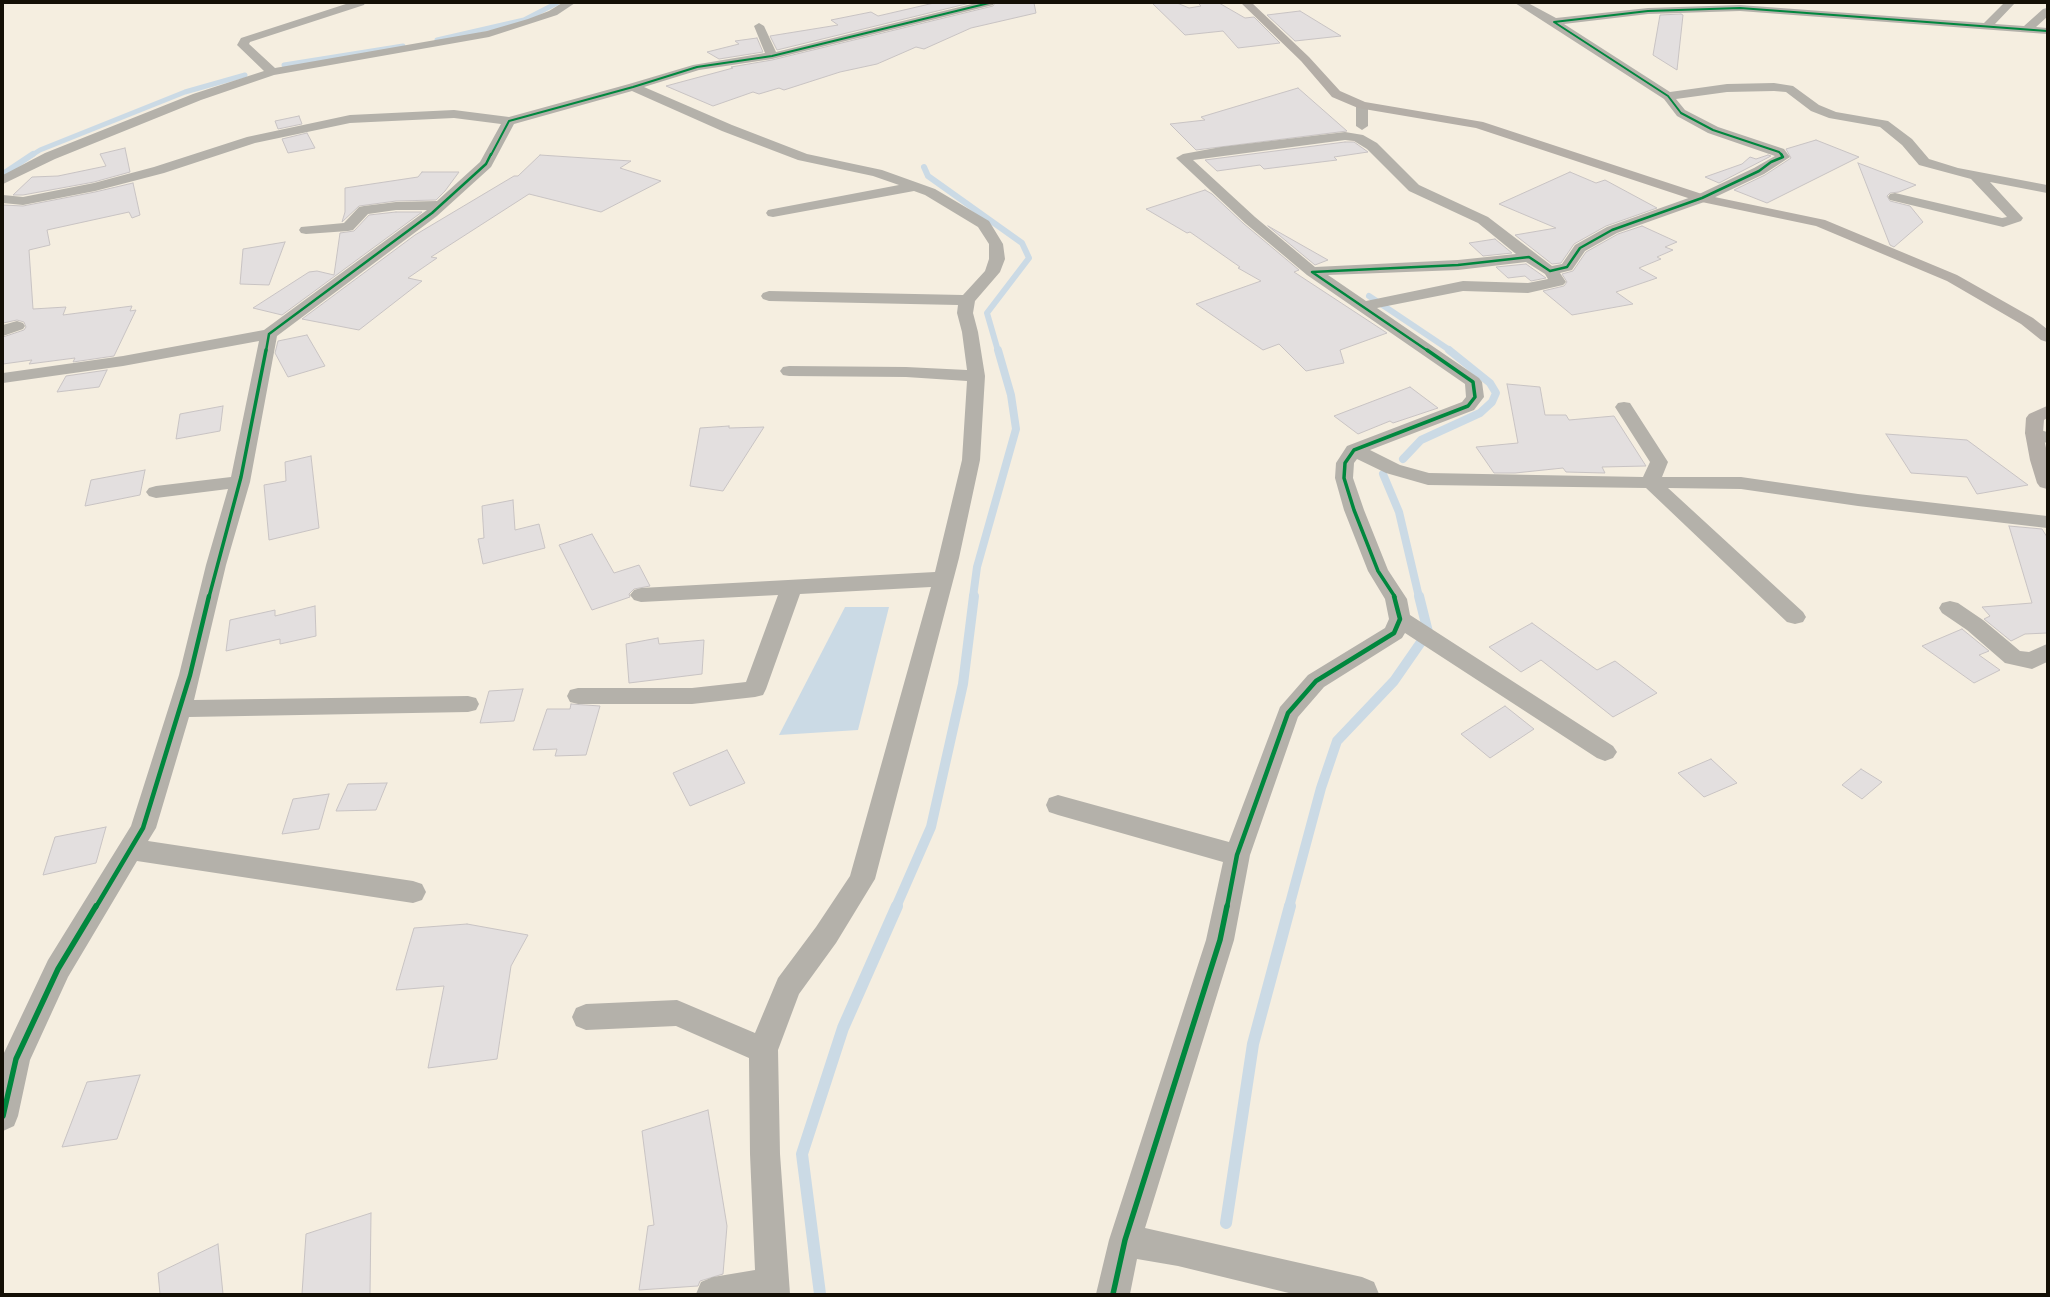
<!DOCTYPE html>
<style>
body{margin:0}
#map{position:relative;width:2050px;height:1297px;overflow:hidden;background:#f5eee0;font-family:Barlow,sans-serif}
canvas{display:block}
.frame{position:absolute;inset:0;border:4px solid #130f05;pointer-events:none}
</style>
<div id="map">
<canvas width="2050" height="1297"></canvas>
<div class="frame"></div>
</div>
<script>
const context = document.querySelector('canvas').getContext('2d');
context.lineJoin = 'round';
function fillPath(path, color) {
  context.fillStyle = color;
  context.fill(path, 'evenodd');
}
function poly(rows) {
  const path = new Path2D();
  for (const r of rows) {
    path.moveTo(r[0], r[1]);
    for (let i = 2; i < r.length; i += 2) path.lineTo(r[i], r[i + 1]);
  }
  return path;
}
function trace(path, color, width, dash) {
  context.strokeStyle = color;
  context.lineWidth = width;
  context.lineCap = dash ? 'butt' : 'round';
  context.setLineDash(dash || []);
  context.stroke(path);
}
fillPath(poly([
 [845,607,889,607,858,730,779,735]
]), '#cbdae5');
trace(poly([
 [437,40,524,20,557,3],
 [284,65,403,46],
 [32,155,40,150,185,92,245,75]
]), '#cbdae5', 5);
trace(poly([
 [924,167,928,176,1022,243,1029,258,987,313,998,351],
 [3,174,33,154],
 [1369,296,1451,351]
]), '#cbdae5', 6);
trace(poly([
 [1403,459,1421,440,1480,413,1492,402,1496,393,1490,383,1449,350],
 [1383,474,1399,512,1419,597],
 [973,597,977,567,1016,429,1011,395,998,350]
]), '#cbdae5', 8);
trace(poly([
 [896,907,931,827,963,684,974,596],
 [1289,907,1321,788,1337,741,1394,681,1428,632,1419,596]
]), '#cbdae5', 10);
trace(poly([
 [1226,1223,1253,1044,1290,906],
 [820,1294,802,1154,843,1028,897,906]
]), '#cbdae5', 12);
const building = poly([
 [934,3,970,3,777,50,770,36,838,25,831,20,871,12,878,16,934,3],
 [995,3,1034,3,1036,13,971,28,924,49,916,47,877,64,840,72,784,90,779,88,759,94,753,92,713,106,666,86,733,68,731,67,772,60,993,6,995,3],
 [1152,3,1177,3,1189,8,1201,6,1198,3,1219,3,1245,18,1254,17,1280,43,1238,48,1223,31,1185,35,1152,3],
 [1300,11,1341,36,1295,41,1267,15,1300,11],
 [1681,14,1683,15,1677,70,1653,55,1660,15,1681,14],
 [757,38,763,52,719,59,707,52,739,44,735,41,757,38],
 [1298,88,1347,131,1196,150,1170,124,1205,120,1201,117,1298,88],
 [299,116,302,124,278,129,275,121,299,116],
 [307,133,315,148,288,153,282,139,307,133],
 [1816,140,1859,157,1767,203,1734,190,1765,175,1791,158,1786,149,1816,140],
 [1345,142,1354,142,1368,152,1334,157,1337,160,1264,169,1260,165,1217,171,1205,160,1345,142],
 [125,148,130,172,94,182,23,195,13,195,32,177,58,176,106,166,100,154,125,148],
 [540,155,631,161,620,168,661,181,601,212,529,194,431,257,437,258,408,278,422,281,359,330,302,319,415,235,514,176,518,176,540,155],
 [1768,155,1771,156,1719,183,1705,177,1742,164,1750,157,1756,159,1768,155],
 [1858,163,1916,185,1899,192,1890,193,1887,196,1890,201,1910,206,1923,222,1894,247,1890,245,1858,163],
 [422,172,459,172,445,191,436,200,396,201,359,206,342,222,345,212,345,188,418,177,422,172],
 [1570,172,1596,183,1605,180,1657,208,1606,226,1574,244,1561,263,1552,264,1515,235,1556,228,1499,204,1570,172],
 [133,183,140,215,132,218,129,212,47,230,50,245,29,250,33,309,66,307,63,315,132,306,130,311,136,310,114,356,73,362,75,358,29,364,32,360,3,364,3,337,24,330,26,327,24,322,17,320,3,323,3,205,23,206,95,192,133,183],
 [1205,190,1212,194,1244,224,1299,270,1294,272,1387,333,1340,350,1344,363,1306,371,1279,344,1263,350,1196,304,1261,281,1238,268,1240,267,1190,232,1187,233,1146,209,1205,190],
 [396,212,422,212,282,315,253,308,309,272,317,271,334,275,340,233,354,231,369,215,396,212],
 [1268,226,1328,260,1315,265,1268,226],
 [1642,226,1677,242,1665,247,1673,250,1657,257,1661,259,1639,268,1657,278,1616,292,1633,304,1572,315,1543,291,1564,286,1567,282,1562,274,1573,271,1586,252,1618,234,1642,226],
 [1495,239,1512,253,1483,256,1469,243,1495,239],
 [285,242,269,285,240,284,243,249,285,242],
 [1526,264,1546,278,1531,281,1525,276,1508,278,1496,267,1526,264],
 [307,335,325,366,288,377,275,353,278,341,307,335],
 [107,370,99,387,57,392,66,376,107,370],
 [1507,384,1540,387,1545,415,1566,415,1569,420,1614,416,1646,466,1602,467,1605,473,1566,472,1563,468,1515,473,1494,473,1476,447,1518,443,1507,384],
 [1410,387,1438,408,1393,423,1390,421,1358,434,1334,416,1410,387],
 [223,406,220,431,176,439,180,414,223,406],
 [729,426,729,428,764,427,723,491,690,486,700,428,729,426],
 [1886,434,1967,440,2028,485,1977,494,1967,477,1911,473,1886,434],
 [311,456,319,528,269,540,264,485,286,481,285,462,311,456],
 [145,470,140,495,85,506,91,480,145,470],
 [513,500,515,530,539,524,545,548,483,564,478,539,484,538,482,506,513,500],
 [2009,526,2042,529,2047,537,2047,633,2025,634,2011,641,1984,619,1990,616,1982,607,2032,603,2009,526],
 [592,534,614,573,639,565,650,586,634,589,629,594,630,597,592,610,559,545,592,534],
 [315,606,316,636,280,644,280,639,226,651,230,620,275,610,275,616,315,606],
 [1532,623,1597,670,1615,661,1657,693,1613,717,1541,660,1521,672,1489,647,1532,623],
 [1962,629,1989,651,1979,655,2000,670,1974,683,1922,646,1962,629],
 [658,638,659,644,704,640,702,674,629,683,626,644,658,638],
 [523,689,514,721,480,723,489,691,523,689],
 [571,704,600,706,586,755,555,756,557,749,533,750,547,709,570,709,571,704],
 [1505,706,1534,729,1490,758,1461,734,1505,706],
 [727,750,745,783,690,806,673,773,727,750],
 [1711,759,1737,783,1704,797,1678,773,1711,759],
 [1861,769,1882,782,1862,799,1842,785,1861,769],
 [387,783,376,810,336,811,348,784,387,783],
 [329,794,319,829,282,834,293,799,329,794],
 [106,827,96,863,43,875,55,837,106,827],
 [467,924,528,935,511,966,497,1059,428,1068,444,986,396,990,414,928,467,924],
 [140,1075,117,1139,62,1147,87,1082,140,1075],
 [708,1110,727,1226,723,1274,700,1281,698,1286,639,1290,648,1226,654,1225,642,1131,708,1110],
 [371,1213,370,1294,302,1294,306,1234,371,1213],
 [218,1244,223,1294,160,1294,158,1273,218,1244]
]);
fillPath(building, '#e3dfdf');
trace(building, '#c8c3c3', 1);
fillPath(poly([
 [349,3,365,3,364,5,250,42,249,44,275,68,487,31,528,19,549,11,562,3,575,3,557,15,489,37,274,75,201,100,55,159,3,184,3,175,45,153,193,94,264,71,237,45,241,38,349,3],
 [976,3,994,3,993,5,772,59,699,70,644,87,732,125,807,154,882,170,935,189,989,221,1003,244,1005,259,1000,272,975,301,973,313,978,332,985,376,980,460,959,558,875,879,836,943,799,994,778,1050,780,1154,790,1294,696,1294,701,1282,713,1277,755,1270,750,1154,749,1058,676,1026,586,1030,576,1026,572,1017,576,1008,586,1004,677,1000,755,1033,778,978,816,927,850,876,931,587,800,594,766,689,763,695,755,697,692,704,578,704,570,702,567,696,570,690,578,688,692,688,746,682,778,595,641,602,634,600,630,595,634,590,641,588,935,572,962,460,967,381,906,377,789,376,783,375,780,371,783,367,789,366,906,367,967,370,962,332,957,313,958,305,769,301,763,299,761,296,763,293,769,291,963,295,985,271,989,259,989,244,978,227,925,195,914,191,773,217,768,216,766,213,768,210,773,209,899,185,873,176,798,160,722,131,632,91,514,124,491,167,437,216,277,336,250,482,226,565,194,700,468,696,476,698,479,704,476,710,468,712,189,717,156,828,148,841,413,881,422,884,426,892,422,900,413,903,137,861,68,977,30,1060,18,1116,14,1126,3,1131,3,1055,48,960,131,826,179,675,206,565,228,489,156,498,149,496,146,492,149,488,156,486,231,477,259,341,123,366,3,383,3,373,123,356,264,330,427,210,396,210,368,214,353,230,348,231,306,234,301,233,299,230,301,227,344,223,359,207,364,206,396,202,437,201,480,162,501,124,454,118,350,123,255,143,164,173,95,191,23,205,3,203,3,195,23,197,94,183,154,167,247,137,350,115,454,110,509,117,629,84,693,65,765,53,754,26,759,23,764,26,776,52,976,3],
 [1515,3,1528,3,1556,18,1648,8,1740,5,1984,23,2004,3,2015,3,1995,24,2024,26,2043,9,2047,8,2047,17,2036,27,2047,28,2047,34,1740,11,1648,14,1564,24,1670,92,1727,84,1774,83,1793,86,1819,105,1836,112,1888,121,1912,139,1929,159,1958,168,2047,185,2047,193,1990,182,2023,218,2021,221,2003,227,1890,200,1888,197,1890,194,1895,193,2002,218,2007,217,1971,179,1919,165,1902,145,1880,127,1829,118,1811,111,1786,92,1774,91,1727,92,1676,99,1685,110,1718,127,1784,149,1790,157,1764,174,1707,201,1617,233,1585,251,1572,270,1560,273,1566,282,1563,285,1528,293,1463,291,1377,308,1479,378,1482,382,1484,397,1474,410,1370,450,1400,465,1429,473,1643,477,1650,462,1615,407,1618,403,1624,402,1630,403,1668,462,1662,477,1741,477,1858,494,2047,516,2047,528,1858,506,1741,489,1668,488,1803,612,1806,617,1803,622,1795,624,1787,622,1646,488,1428,485,1386,473,1357,459,1354,463,1353,478,1364,510,1388,570,1407,599,1410,615,1613,746,1617,752,1613,758,1605,761,1597,758,1405,633,1402,638,1324,687,1298,717,1250,855,1234,940,1145,1228,1362,1277,1374,1282,1379,1294,1293,1294,1178,1266,1137,1259,1130,1294,1096,1294,1109,1240,1206,940,1223,862,1058,815,1049,812,1046,805,1049,798,1058,795,1229,842,1280,707,1308,675,1385,628,1389,619,1385,599,1368,571,1344,510,1335,478,1336,463,1347,446,1462,402,1466,397,1465,384,1307,275,1245,223,1176,158,1183,154,1221,147,1345,132,1363,135,1377,143,1419,185,1488,217,1552,266,1562,264,1575,245,1607,227,1697,195,1754,168,1775,156,1708,133,1677,116,1664,99,1515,3],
 [1345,140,1354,141,1367,149,1409,191,1478,223,1516,254,1458,260,1315,267,1255,217,1193,160,1345,140],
 [1526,262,1545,274,1548,279,1528,283,1463,281,1366,301,1328,275,1458,270,1526,262],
 [1362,101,1368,105,1368,126,1362,130,1356,126,1356,105,1362,101],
 [17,321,23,323,25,326,23,329,3,336,3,325,17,321],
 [2034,428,2047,432,2047,443,2028,437,2025,433,2028,429,2034,428],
 [1950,601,1958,603,1983,620,2020,651,2029,652,2047,644,2047,662,2032,669,2005,663,1967,630,1942,613,1939,608,1942,603,1950,601]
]), '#b4b1aa');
fillPath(poly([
 [1241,3,1252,3,1309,57,1340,91,1365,102,1483,122,1705,195,1825,220,1957,275,2033,318,2047,329,2047,342,2041,340,2021,324,1947,281,1816,226,1697,201,1476,128,1358,108,1332,97,1301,61,1241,3],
 [2047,406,2047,418,2044,420,2043,433,2047,453,2047,489,2040,487,2037,483,2030,460,2025,433,2026,418,2029,414,2047,406]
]), '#b4aea7');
trace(poly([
 [491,155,509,121,633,87,697,67,772,56,989,3],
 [1782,155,1779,152,1713,130,1681,113,1668,96,1554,22,1648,11,1740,8,2047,31]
]), '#00873e', 2);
trace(poly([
 [266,351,269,334,432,213,486,164,491,154],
 [1428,351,1312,272,1458,265,1529,257,1550,271,1567,267,1580,248,1612,230,1702,198,1759,171,1771,162,1783,157,1781,154]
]), '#00873e', 2.5);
trace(poly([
 [209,597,241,477,266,350],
 [1395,597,1378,571,1354,510,1344,478,1345,463,1354,450,1468,406,1475,397,1473,382,1427,350]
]), '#00873e', 3.5);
trace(poly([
 [96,907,143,828,190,675,209,596],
 [1227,907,1237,855,1288,713,1316,681,1394,633,1400,619,1394,596]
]), '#00873e', 4.5);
trace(poly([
 [3,1116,16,1059,58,969,96,906],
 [1113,1294,1125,1240,1220,940,1227,906]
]), '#00873e', 5.5);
</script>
